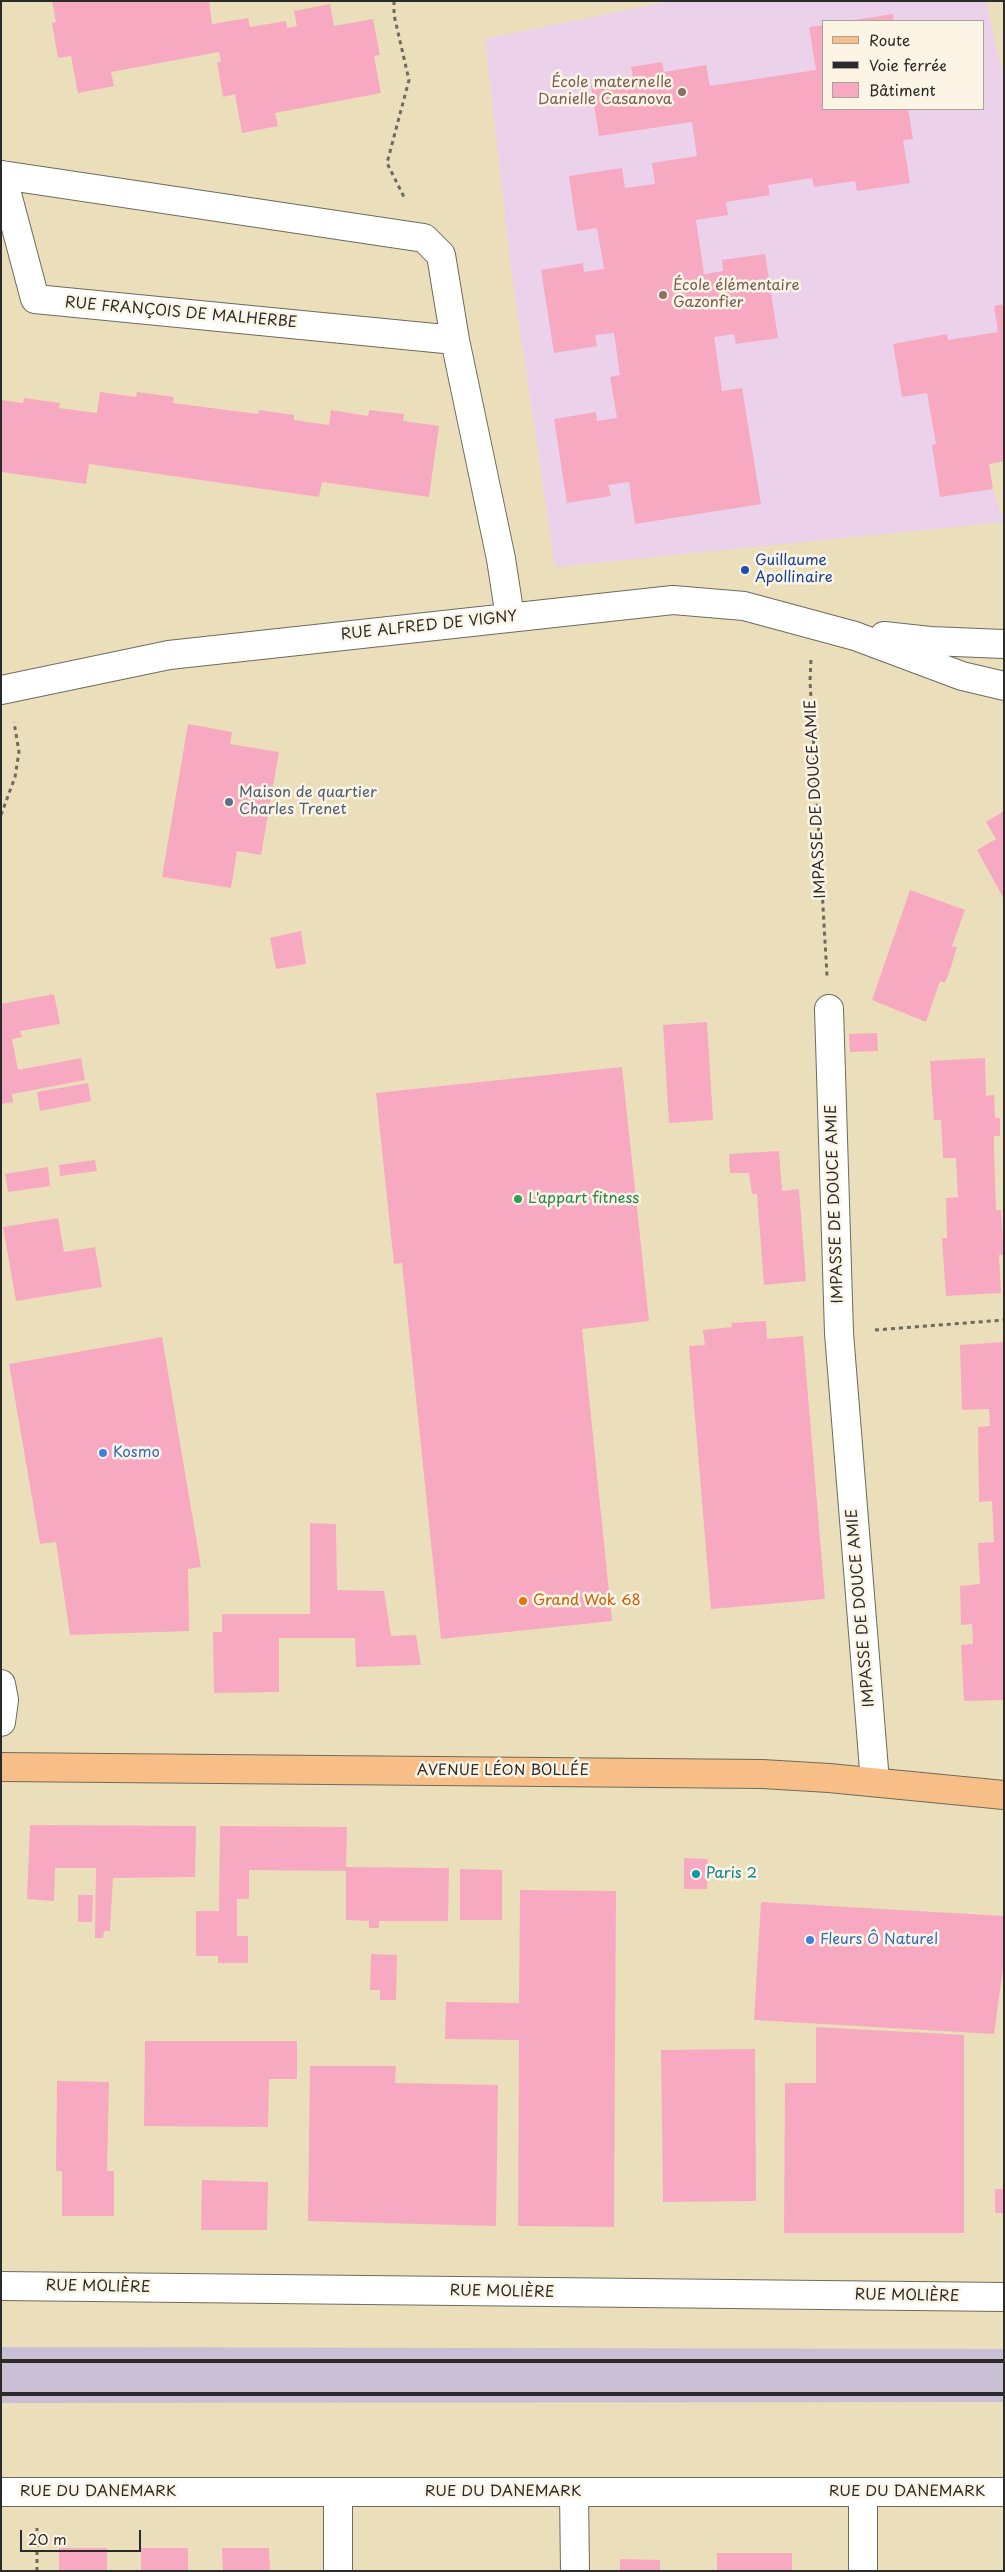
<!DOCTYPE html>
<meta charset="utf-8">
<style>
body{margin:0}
#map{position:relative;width:1005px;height:2572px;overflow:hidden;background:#ebdfbb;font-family:"Playpen Sans",sans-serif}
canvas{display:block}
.frame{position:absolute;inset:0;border:2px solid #2b2b2b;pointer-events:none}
.legend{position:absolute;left:822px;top:20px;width:162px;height:90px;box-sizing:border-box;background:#fcf5e5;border:1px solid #a8a49b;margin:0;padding:6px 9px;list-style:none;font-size:15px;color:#2b2b2b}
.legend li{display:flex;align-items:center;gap:10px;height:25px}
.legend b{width:25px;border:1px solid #a8a49b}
.scale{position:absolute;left:20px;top:2530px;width:121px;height:22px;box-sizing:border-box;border:2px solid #2b2b2b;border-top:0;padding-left:6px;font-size:15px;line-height:18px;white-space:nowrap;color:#2b2b2b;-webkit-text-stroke:4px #fcf5e5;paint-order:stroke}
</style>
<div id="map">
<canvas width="1005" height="2572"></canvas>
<div class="frame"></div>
<ul class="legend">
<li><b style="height:6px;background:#f7be87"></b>Route</li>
<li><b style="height:6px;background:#2b2b2b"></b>Voie ferrée</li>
<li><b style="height:14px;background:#f7a9c2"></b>Bâtiment</li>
</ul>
<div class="scale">20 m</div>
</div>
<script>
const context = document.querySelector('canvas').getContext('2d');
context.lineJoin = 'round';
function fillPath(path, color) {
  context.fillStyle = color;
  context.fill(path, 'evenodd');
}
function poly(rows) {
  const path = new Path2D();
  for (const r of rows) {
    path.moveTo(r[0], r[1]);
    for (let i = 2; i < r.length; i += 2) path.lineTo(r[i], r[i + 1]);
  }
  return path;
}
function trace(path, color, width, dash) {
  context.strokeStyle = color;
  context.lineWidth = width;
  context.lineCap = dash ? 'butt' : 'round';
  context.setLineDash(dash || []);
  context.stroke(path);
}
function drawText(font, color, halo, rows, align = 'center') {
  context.font = font + ' "Playpen Sans",sans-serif';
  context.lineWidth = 5;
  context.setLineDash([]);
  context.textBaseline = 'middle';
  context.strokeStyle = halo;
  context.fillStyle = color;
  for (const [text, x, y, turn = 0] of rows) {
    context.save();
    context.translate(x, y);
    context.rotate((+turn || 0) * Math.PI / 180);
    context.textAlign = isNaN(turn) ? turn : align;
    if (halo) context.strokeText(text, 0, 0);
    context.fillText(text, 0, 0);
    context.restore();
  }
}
fillPath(poly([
 [671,1,986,1,1004,80,1004,461,989,464,993,489,1004,522,555,567,512,276,485,39],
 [824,21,984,21,984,109,824,109]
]), '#ecd1ea');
fillPath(poly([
 [1,2347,1004,2349,1004,2402,1,2403]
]), '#cbbfd5');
fillPath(poly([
 [52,1,209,1,212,24,248,18,250,27,286,21,287,28,297,26,294,11,330,4,334,26,373,19,380,55,374,56,381,93,275,113,278,126,242,133,235,94,223,97,217,62,221,62,219,52,111,72,114,86,78,93,71,56,58,58,52,23,56,22],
 [893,14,894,21,854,21,854,20],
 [824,25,824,109,908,109,913,139,903,140,910,183,857,191,855,181,814,187,812,178,768,185,770,195,726,202,728,215,696,220,704,274,723,271,722,260,765,254,778,338,736,344,734,334,714,337,722,391,742,388,761,504,635,524,629,482,608,485,611,496,567,503,554,419,596,412,597,421,617,418,610,377,620,375,614,333,595,335,597,346,554,353,541,270,583,263,584,272,604,269,597,228,577,231,569,176,622,168,625,188,655,184,652,163,697,156,692,122,599,136,591,85,633,78,631,67,662,62,664,72,706,65,710,86,816,70,809,27],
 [1004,304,1004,461,989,464,993,489,940,497,932,445,936,444,927,393,902,397,893,344,947,334,948,340,998,332,994,306],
 [100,392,136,397,137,392,174,397,173,403,258,414,259,410,294,415,294,420,329,425,331,410,368,416,369,410,404,414,403,421,439,426,429,497,322,482,319,497,89,464,86,484,1,472,1,400,23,403,24,398,60,403,59,408,97,413],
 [188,724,232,732,230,744,279,752,261,855,237,851,231,888,162,877],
 [1004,811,1004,899,977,850,996,839,986,822],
 [910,890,965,910,952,946,957,947,950,970,945,983,940,981,926,1022,872,1000],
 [301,931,306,964,276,969,270,938],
 [54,994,60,1024,20,1031,22,1037,12,1039,18,1070,81,1058,85,1080,12,1094,13,1102,1,1104,1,1004],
 [707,1022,713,1120,669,1123,663,1025],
 [877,1033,878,1051,850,1052,849,1034],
 [985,1058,986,1096,994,1095,995,1118,1000,1118,1000,1136,994,1136,994,1153,996,1210,1001,1210,1004,1255,999,1255,1001,1293,946,1296,942,1238,947,1238,946,1198,958,1197,956,1158,943,1158,941,1120,934,1120,930,1061],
 [622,1067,649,1321,582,1329,612,1621,441,1639,402,1263,394,1264,376,1093],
 [88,1083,91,1101,40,1111,37,1092],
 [779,1151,782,1191,799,1189,806,1281,764,1285,757,1194,752,1194,749,1173,730,1173,729,1154],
 [95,1160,97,1171,60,1176,59,1165],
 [48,1167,50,1186,8,1192,5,1174],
 [58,1218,64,1252,95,1247,102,1287,16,1301,3,1227],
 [766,1321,767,1339,803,1336,825,1599,711,1609,689,1346,705,1345,703,1330,732,1327,731,1323],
 [162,1337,201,1567,188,1569,189,1631,70,1635,56,1542,40,1544,9,1364],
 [1004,1342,1004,1700,964,1701,961,1645,973,1644,972,1624,961,1625,960,1586,980,1584,978,1543,994,1542,992,1501,979,1502,978,1427,990,1426,989,1409,962,1410,960,1345],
 [310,1523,336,1524,337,1590,384,1591,391,1636,416,1635,421,1665,356,1667,355,1638,279,1638,279,1692,214,1693,213,1632,222,1632,222,1614,310,1614],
 [30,1825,196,1826,195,1877,113,1878,110,1931,104,1931,103,1938,95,1938,96,1868,55,1868,54,1901,27,1899],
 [220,1826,347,1827,346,1867,449,1868,448,1921,379,1921,379,1928,369,1928,369,1921,346,1920,346,1871,249,1870,249,1899,237,1899,237,1936,248,1936,248,1963,218,1963,218,1956,196,1956,196,1911,219,1911],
 [684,1858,708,1859,707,1889,684,1889],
 [460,1869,502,1870,502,1920,460,1920],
 [520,1890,616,1891,614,2227,518,2226,519,2040,445,2039,446,2002,519,2003],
 [78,1895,93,1895,92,1922,78,1922],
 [761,1902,1004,1916,1004,1961,994,2034,754,2020],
 [371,1954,397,1955,396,2000,380,2000,380,1990,370,1990],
 [816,2027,964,2035,964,2233,784,2233,785,2083,816,2083],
 [145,2041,297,2041,297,2079,269,2079,268,2127,144,2126],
 [755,2049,756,2201,663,2202,661,2050],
 [310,2066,396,2066,395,2083,498,2085,496,2226,308,2221],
 [57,2081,109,2082,107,2171,114,2171,114,2216,62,2216,62,2171,56,2171],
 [202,2180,268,2182,267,2230,201,2230],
 [995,2189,1004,2189,1004,2213,995,2213],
 [59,2548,107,2548,107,2571,59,2571],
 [141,2548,188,2548,188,2571,141,2571],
 [222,2548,269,2548,270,2571,223,2571],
 [717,2553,792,2553,792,2571,717,2571],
 [620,2559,660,2560,660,2571,620,2571]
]), '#f7a9c2');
const minor = poly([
 [2,175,424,238,441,255,455,340,35,299,2,175],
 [455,340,501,559,510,617],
 [884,636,930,641,1004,644],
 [1,690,169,655,673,600,744,606,855,636,962,676,1004,686],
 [829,1009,839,1333,875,1782],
 [1,1684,4,1700,1,1722],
 [1,2286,1004,2297],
 [1,2492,1004,2492],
 [338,2492,338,2571],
 [574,2492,575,2571],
 [863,2492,863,2571]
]);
const major = poly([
 [1,1767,762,1774,829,1778,1004,1795]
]);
trace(minor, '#6e6a5d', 30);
trace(major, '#6e6a5d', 30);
trace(poly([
 [394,1,394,15,409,80,387,163,405,199],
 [811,660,810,681,827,976],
 [1,815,15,777,19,752,14,722],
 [875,1330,1004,1320],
 [37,2571,37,2528]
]), '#6e6a5d', 3, [4, 4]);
trace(minor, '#fff', 28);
trace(major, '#f7be87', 28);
trace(poly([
 [1,2361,1004,2361],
 [1,2394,1004,2394]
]), '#2b2b2b', 4);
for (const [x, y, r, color] of [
 [682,92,5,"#8d6e63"],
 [663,295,5,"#8d6e63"],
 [745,570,5,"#1a4fb4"],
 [229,802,5,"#5c6f8a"],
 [518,1199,5,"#2e9e5b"],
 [103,1453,5,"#3f7fe0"],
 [523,1601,5,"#e8710a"],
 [696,1874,5,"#0f9aa8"],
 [810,1940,5,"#3f7fe0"]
]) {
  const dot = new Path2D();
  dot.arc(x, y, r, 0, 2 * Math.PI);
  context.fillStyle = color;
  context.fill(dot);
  trace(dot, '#fcf5e5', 2);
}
drawText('15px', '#785e54', '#fcf5e5', [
 ["École maternelle",672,83],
 ["Danielle Casanova",672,100],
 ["École élémentaire",673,286,"left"],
 ["Gazonfier",673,303,"left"]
], 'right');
drawText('15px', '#2b2b2b', '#fcf5e5', [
 ["RUE FRANÇOIS DE MALHERBE",181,313,5],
 ["RUE ALFRED DE VIGNY",429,626,-6],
 ["IMPASSE DE DOUCE AMIE",816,799,-93],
 ["IMPASSE DE DOUCE AMIE",835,1204,-92],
 ["IMPASSE DE DOUCE AMIE",861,1608,-95],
 ["AVENUE LÉON BOLLÉE",503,1771],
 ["RUE MOLIÈRE",98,2287,1],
 ["RUE MOLIÈRE",502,2292,1],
 ["RUE MOLIÈRE",907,2296,1],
 ["RUE DU DANEMARK",98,2492],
 ["RUE DU DANEMARK",503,2492],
 ["RUE DU DANEMARK",907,2492]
]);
drawText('15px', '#164399', '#fcf5e5', [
 ["Guillaume",755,561],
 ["Apollinaire",755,578]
], 'left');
drawText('15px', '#4e5e75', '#fcf5e5', [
 ["Maison de quartier",239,793],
 ["Charles Trenet",239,810]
], 'left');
drawText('15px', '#27864d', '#fcf5e5', [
 ["L'appart fitness",528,1199]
], 'left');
drawText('15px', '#366cbe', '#fcf5e5', [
 ["Kosmo",113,1453],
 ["Fleurs Ô Naturel",820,1940]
], 'left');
drawText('15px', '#c56008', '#fcf5e5', [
 ["Grand Wok 68",533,1601]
], 'left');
drawText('15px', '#0d838f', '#fcf5e5', [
 ["Paris 2",706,1874]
], 'left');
</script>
